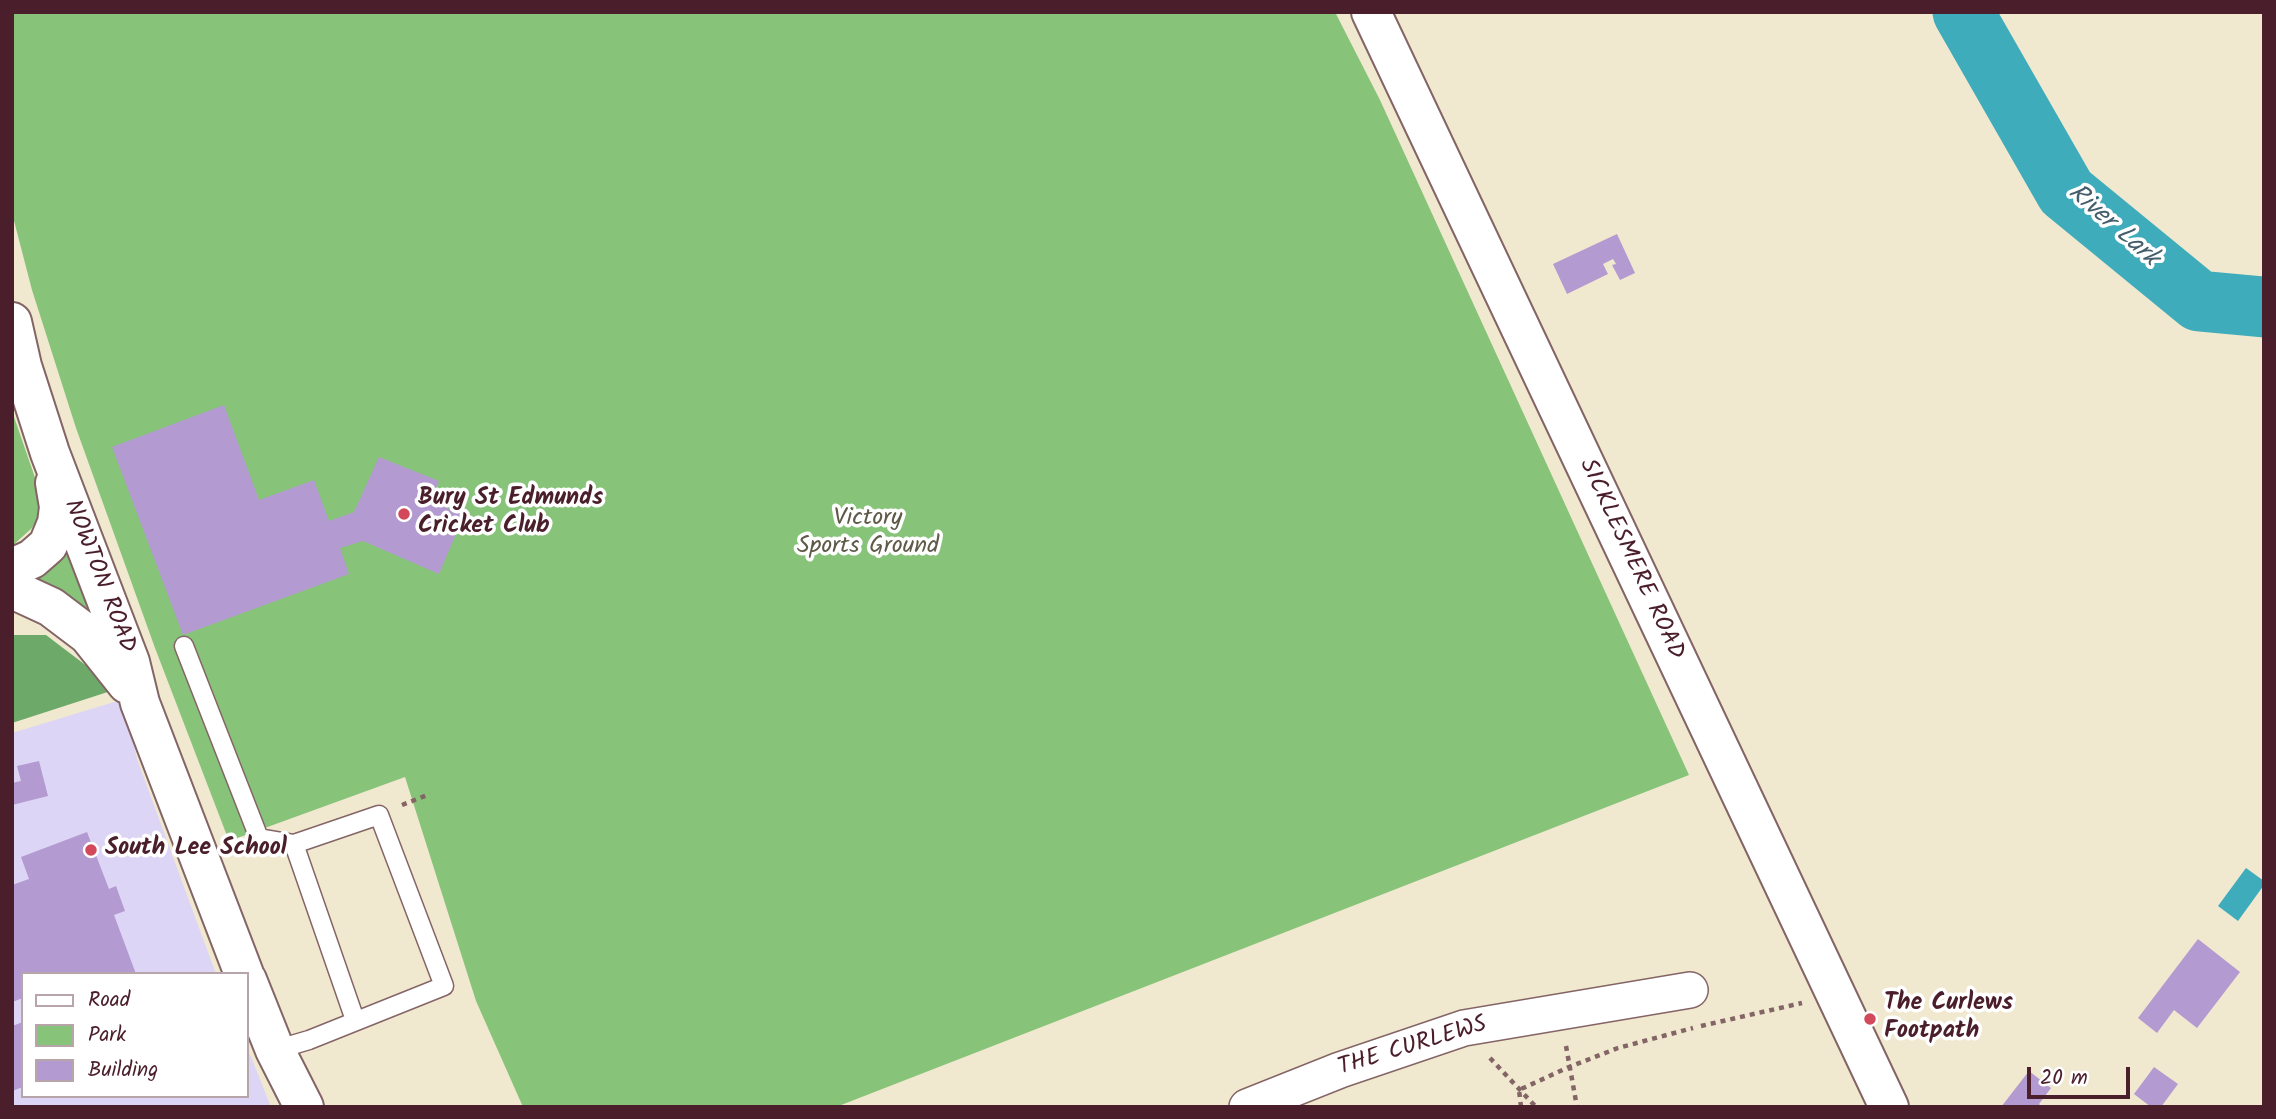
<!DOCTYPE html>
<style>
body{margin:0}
#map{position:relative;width:2276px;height:1119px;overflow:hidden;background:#f1e8d0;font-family:Kalam,sans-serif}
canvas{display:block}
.frame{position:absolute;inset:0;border:14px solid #4a1f2b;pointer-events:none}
.legend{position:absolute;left:21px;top:972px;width:228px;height:126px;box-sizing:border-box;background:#fff;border:2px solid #b7a5aa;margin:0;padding:9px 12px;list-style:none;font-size:21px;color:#4a1f2b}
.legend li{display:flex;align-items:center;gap:14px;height:35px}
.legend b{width:35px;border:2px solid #b7a5aa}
.scale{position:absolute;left:2027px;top:1067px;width:103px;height:32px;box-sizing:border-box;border:4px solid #4a1f2b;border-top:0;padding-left:9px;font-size:21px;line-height:24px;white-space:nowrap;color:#4a1f2b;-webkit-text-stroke:5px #fff;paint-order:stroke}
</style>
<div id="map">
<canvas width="2276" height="1119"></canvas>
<div class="frame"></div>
<ul class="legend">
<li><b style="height:9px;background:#fff"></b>Road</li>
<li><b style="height:19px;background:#87c47a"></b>Park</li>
<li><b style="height:19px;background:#b39ad0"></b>Building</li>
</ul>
<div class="scale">20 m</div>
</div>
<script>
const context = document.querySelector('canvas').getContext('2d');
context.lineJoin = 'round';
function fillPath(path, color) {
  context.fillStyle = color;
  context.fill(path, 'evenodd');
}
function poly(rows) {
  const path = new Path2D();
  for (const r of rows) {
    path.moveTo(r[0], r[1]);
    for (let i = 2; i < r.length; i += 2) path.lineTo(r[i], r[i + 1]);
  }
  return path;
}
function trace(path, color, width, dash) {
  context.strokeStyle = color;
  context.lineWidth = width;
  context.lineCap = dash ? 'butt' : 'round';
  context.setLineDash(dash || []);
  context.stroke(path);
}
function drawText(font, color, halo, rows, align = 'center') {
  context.font = font + ' Kalam,sans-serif';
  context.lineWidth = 7;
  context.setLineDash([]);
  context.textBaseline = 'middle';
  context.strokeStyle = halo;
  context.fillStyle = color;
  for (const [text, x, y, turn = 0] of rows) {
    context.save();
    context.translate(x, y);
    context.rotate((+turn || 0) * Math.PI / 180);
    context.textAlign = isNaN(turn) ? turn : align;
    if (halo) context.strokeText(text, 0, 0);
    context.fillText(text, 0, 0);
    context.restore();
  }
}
fillPath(poly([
 [124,699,137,759,216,974,23,974,23,1096,247,1096,247,1047,271,1107,12,1107,12,733]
]), '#ddd5f6');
fillPath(poly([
 [12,12,1335,12,1380,100,1689,775,836,1107,523,1107,476,1001,405,777,229,841,155,648,76,428,32,290,12,213],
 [12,411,40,492,41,502,38,517,32,528,12,546],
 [63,541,91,607,81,608,27,580]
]), '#87c47a');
fillPath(poly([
 [12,635,46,635,117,689,12,723]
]), '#6daa6a');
fillPath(poly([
 [2246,868,2264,881,2264,885,2238,921,2218,906]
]), '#3eacbb');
trace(poly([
 [1963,12,2066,192,2199,301,2264,307]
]), '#3eacbb', 61);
fillPath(poly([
 [1617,234,1635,273,1620,280,1612,265,1616,264,1613,259,1603,264,1608,274,1567,294,1553,264],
 [224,405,259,500,314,480,329,521,354,512,379,457,439,481,430,501,464,515,439,574,363,541,340,548,349,574,183,635,112,447],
 [39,761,48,796,12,805,12,783,21,781,17,766],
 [87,832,109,889,116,886,125,911,114,915,136,974,23,974,23,998,12,1002,12,885,29,879,21,857],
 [2198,939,2240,972,2197,1028,2174,1010,2157,1033,2138,1018],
 [23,1022,23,1087,12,1091,12,1026],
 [2154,1067,2178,1084,2161,1107,2151,1107,2134,1094],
 [2029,1071,2051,1088,2039,1104,2042,1107,2001,1107]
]), '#b39ad0');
const service = poly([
 [184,646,259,838,294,844],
 [275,1050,309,1040,444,986,379,815,294,844,355,1020]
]);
const minor = poly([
 [1247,1107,1340,1070,1464,1028,1690,990]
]);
const tertiary = poly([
 [12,322,22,366,50,453,130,662,140,703,244,974],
 [12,568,32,559,48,545,57,523,59,507,55,483],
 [12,589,51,607,88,635,127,684],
 [247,980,275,1050,304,1107]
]);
const trunk = poly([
 [1371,12,1889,1107]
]);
trace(service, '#846565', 21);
trace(minor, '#846565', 38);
trace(tertiary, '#846565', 42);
trace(trunk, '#846565', 42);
trace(poly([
 [402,805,430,794],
 [1701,1026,1802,1003],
 [1566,1046,1577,1107],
 [1490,1058,1536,1107],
 [1521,1107,1519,1090,1569,1067,1618,1048,1693,1028]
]), '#846565', 4.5, [5, 5]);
trace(service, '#fff', 18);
trace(minor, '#fff', 35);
trace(tertiary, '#fff', 38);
trace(trunk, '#fff', 38);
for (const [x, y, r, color] of [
 [404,514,7,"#d1495b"],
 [91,850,7,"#d1495b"],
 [1870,1019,7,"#d1495b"]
]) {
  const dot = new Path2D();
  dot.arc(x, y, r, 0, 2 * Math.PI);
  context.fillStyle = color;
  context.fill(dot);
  trace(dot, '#fff', 2.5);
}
drawText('bold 24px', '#4a1f2b', '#fff', [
 ["Bury St Edmunds",418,500],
 ["Cricket Club",418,528],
 ["South Lee School",105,850],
 ["The Curlews",1884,1005],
 ["Footpath",1884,1033]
], 'left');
drawText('24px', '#5f5947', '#fff', [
 ["Victory",868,520],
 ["Sports Ground",868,548]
]);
drawText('24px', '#4a1f2b', '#fff', [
 ["SICKLESMERE ROAD",1630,560,65],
 ["NOWTON ROAD",98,577,69],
 ["THE CURLEWS",1413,1048,-17]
]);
drawText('italic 26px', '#455e6c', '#fff', [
 ["River Lark",2112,227,41]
]);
</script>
